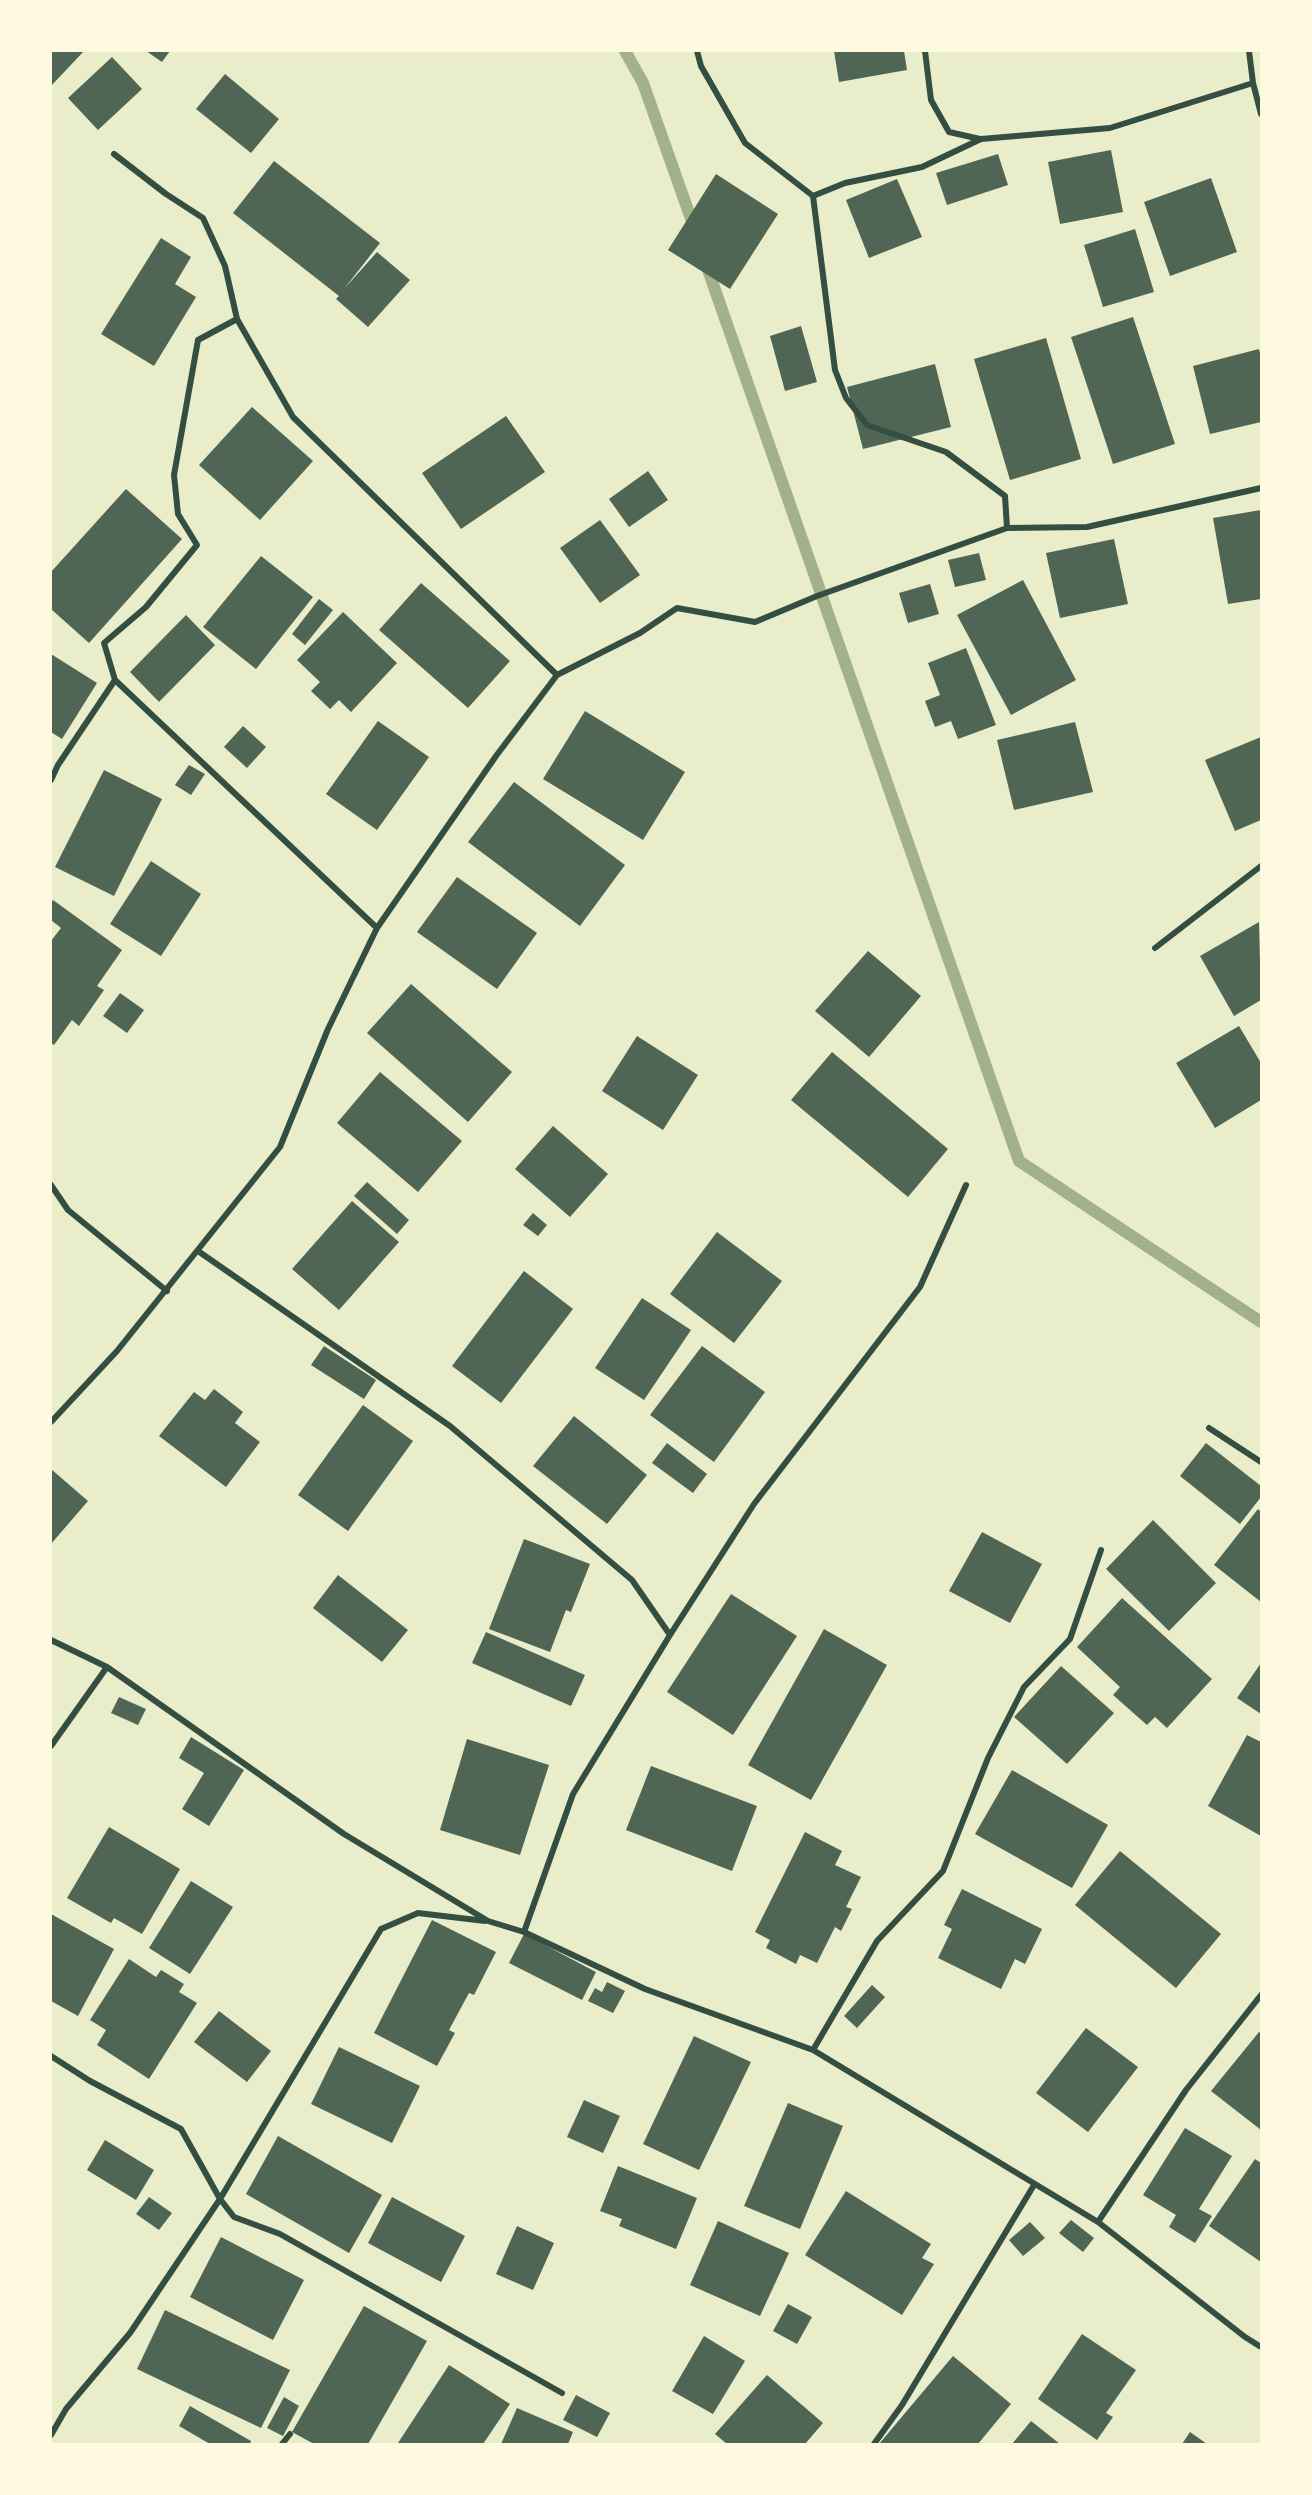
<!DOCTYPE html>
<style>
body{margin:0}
#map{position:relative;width:1312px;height:2495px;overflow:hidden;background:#e9edc9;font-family:"Golos Text",sans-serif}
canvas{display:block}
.frame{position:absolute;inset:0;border:52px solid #fefae0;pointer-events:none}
</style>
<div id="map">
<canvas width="1312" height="2495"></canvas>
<div class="frame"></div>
</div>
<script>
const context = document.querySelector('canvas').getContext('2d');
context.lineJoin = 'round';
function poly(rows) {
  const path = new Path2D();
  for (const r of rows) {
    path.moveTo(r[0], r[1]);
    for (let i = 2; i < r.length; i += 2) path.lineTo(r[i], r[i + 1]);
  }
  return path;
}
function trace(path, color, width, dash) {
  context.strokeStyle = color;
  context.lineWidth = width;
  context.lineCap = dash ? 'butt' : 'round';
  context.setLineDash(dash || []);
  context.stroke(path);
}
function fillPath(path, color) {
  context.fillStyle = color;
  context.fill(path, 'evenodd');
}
trace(poly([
 [625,51,643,83,695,230],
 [706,264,1019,1161,1261,1322]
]), '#a3b18a', 12);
fillPath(poly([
 [51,51,84,51,51,86],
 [146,51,170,51,162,62],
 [834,51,904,51,907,70,839,82],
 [112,57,142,89,98,130,68,98],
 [225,74,279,119,251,153,196,109],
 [1111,150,1123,212,1060,224,1048,162],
 [998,154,1008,185,947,205,936,173],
 [274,161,380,243,344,289,377,252,410,280,368,327,336,299,339,296,233,213],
 [716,174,778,214,730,289,668,250],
 [1211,178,1237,252,1170,276,1144,202],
 [897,179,922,237,869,258,846,200],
 [1135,229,1154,292,1103,307,1084,245],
 [161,238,191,257,175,284,196,297,154,366,101,334],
 [1133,317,1175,444,1113,464,1071,337],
 [801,326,817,382,785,391,770,336],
 [1046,338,1081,459,1010,480,974,359],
 [1259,349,1261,358,1261,422,1210,434,1193,366],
 [935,364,951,427,863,449,847,387],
 [252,407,313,461,260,520,199,465],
 [506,416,545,472,461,529,422,473],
 [648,471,668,500,629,527,609,499],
 [126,489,182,539,89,643,51,609,51,572],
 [1261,510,1261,599,1228,604,1213,518],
 [600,520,640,575,600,603,560,548],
 [1114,539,1128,604,1060,618,1046,553],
 [979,553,986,580,955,587,948,560],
 [261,556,313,597,256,669,203,627],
 [1023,580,1076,680,1011,715,957,615],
 [421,583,510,661,468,708,379,630],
 [930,584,939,614,908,623,899,593],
 [319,599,333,610,305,645,292,634],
 [343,612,397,663,351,712,339,700,330,709,311,691,320,682,297,660],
 [186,615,215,645,159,702,130,672],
 [966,648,996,725,958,739,951,721,935,727,925,701,940,695,928,663],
 [51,654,97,683,62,739,51,732],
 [585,711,685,772,643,840,543,779],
 [378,721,429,757,377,830,326,794],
 [1075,722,1093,792,1014,810,997,740],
 [243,726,266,747,247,768,224,747],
 [1261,737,1261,820,1235,831,1205,760],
 [189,765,205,774,191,795,175,785],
 [104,770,162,799,114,896,55,867],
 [514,782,625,865,580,926,468,842],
 [151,861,201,894,161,956,110,924],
 [457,877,537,933,497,989,417,932],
 [53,900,122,950,97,986,104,990,79,1026,72,1020,54,1045,51,1043,51,941,61,928,51,920,51,903],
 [1259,922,1261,1000,1234,1016,1200,956],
 [868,951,921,996,869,1057,815,1011],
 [411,984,512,1072,468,1122,367,1033],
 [120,993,144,1010,127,1033,103,1016],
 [1239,1026,1261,1063,1261,1100,1215,1128,1176,1063],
 [637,1036,698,1075,663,1130,602,1091],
 [832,1052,948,1149,908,1197,791,1100],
 [380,1072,462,1141,418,1192,337,1123],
 [553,1126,608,1174,570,1217,515,1169],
 [367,1182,409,1220,397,1234,354,1196],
 [352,1201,399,1242,339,1310,292,1269],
 [533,1213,547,1225,538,1236,523,1225],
 [717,1232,782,1281,734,1343,670,1294],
 [524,1271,573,1309,501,1403,452,1366],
 [642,1298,691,1330,644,1400,595,1368],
 [324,1346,376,1380,364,1399,311,1365],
 [702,1346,765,1392,714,1462,650,1415],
 [214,1389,243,1412,235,1423,260,1442,226,1487,159,1436,194,1392,205,1400],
 [363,1405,413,1441,348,1531,298,1495],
 [574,1416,647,1475,607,1524,533,1466],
 [667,1443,707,1474,693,1493,652,1463],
 [1206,1443,1261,1486,1261,1497,1240,1524,1180,1476],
 [51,1469,88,1501,51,1544],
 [1258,1509,1261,1512,1261,1602,1214,1565],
 [1153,1520,1216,1583,1169,1631,1106,1569],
 [982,1532,1042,1564,1010,1623,949,1591],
 [524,1539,590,1564,571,1612,566,1610,550,1652,489,1629],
 [338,1575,408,1630,382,1662,313,1608],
 [731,1594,797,1636,733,1735,667,1692],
 [1122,1598,1212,1679,1167,1728,1155,1717,1147,1725,1113,1695,1120,1687,1077,1647],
 [824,1629,887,1665,811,1800,748,1765],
 [486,1632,585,1675,571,1706,472,1663],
 [1261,1663,1261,1714,1237,1698],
 [1061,1666,1114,1713,1067,1764,1014,1717],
 [119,1697,146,1709,138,1725,111,1713],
 [1247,1735,1261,1742,1261,1836,1208,1806],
 [191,1737,244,1770,209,1826,182,1809,204,1773,179,1758],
 [467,1739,549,1765,520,1855,440,1830],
 [651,1766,757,1806,732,1871,626,1830],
 [1012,1770,1108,1825,1072,1888,975,1834],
 [109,1827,180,1869,142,1934,114,1918,111,1923,67,1898],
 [805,1832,842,1851,835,1865,861,1877,846,1907,852,1909,841,1931,835,1927,817,1963,800,1955,796,1964,766,1948,770,1940,755,1932],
 [1120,1851,1221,1934,1176,1988,1075,1905],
 [191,1881,233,1907,190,1974,149,1948],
 [962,1889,1042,1929,1025,1964,1015,1959,1001,1989,938,1958,952,1929,944,1925],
 [51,1914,114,1949,78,2016,51,2001],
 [432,1920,496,1952,474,1995,469,1993,449,2030,455,2033,437,2066,374,2033],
 [524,1934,596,1972,582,2000,509,1963],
 [129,1959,156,1977,161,1970,184,1984,179,1992,197,2003,149,2079,97,2045,106,2030,90,2020],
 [607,1982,625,1991,613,2013,588,2001,595,1988,602,1992],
 [872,1985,885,1997,857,2028,844,2016],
 [219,2011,271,2051,247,2082,194,2042],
 [1086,2028,1138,2067,1088,2132,1036,2093],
 [1259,2032,1261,2033,1261,2130,1211,2091],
 [694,2036,751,2062,699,2170,643,2144],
 [339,2047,420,2086,392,2143,311,2104],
 [584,2100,620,2116,603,2153,567,2137],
 [788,2103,843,2126,800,2229,744,2206],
 [1185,2128,1232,2156,1199,2209,1212,2216,1195,2243,1169,2227,1176,2215,1143,2195],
 [278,2136,382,2195,349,2253,246,2194],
 [105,2140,154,2170,136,2200,87,2170],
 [1255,2159,1261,2163,1261,2262,1209,2226],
 [618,2166,697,2198,676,2249,619,2226,622,2219,600,2211],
 [846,2191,931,2244,922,2258,934,2264,902,2315,805,2255],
 [149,2197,172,2213,159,2230,136,2214],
 [392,2197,465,2236,441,2282,368,2243],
 [1071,2220,1094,2238,1083,2252,1059,2233],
 [718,2221,789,2253,760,2316,690,2285],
 [1030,2222,1045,2238,1023,2256,1009,2240],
 [517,2226,554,2243,533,2290,496,2274],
 [221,2237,304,2280,273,2340,190,2297],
 [788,2304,812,2317,797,2344,773,2331],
 [364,2306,427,2341,368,2444,314,2444,292,2432],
 [165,2310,290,2370,261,2428,137,2369],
 [1082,2334,1136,2370,1106,2413,1113,2417,1097,2440,1038,2399],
 [704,2336,745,2361,713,2414,672,2391],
 [953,2356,1011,2404,978,2444,879,2444],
 [449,2365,510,2404,483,2444,399,2444,398,2443],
 [767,2375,823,2423,805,2444,727,2444,715,2434],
 [576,2395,610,2413,597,2437,563,2420],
 [284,2397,299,2406,283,2436,267,2428],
 [190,2406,251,2441,250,2444,210,2444,179,2426],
 [517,2408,573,2432,568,2444,501,2444],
 [1031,2421,1060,2444,1012,2444],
 [1190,2432,1207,2444,1182,2444]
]), '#4f6655');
trace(poly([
 [697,51,701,66,745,143,813,196,835,370,846,398,867,425,946,452,1005,496,1007,528],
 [925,51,931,100,949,132,980,139],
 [1249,51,1253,83,1261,114],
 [114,154,166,194,203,218,225,266,237,319,198,340,174,475,178,514,197,545,146,607,104,643,115,680,377,928],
 [813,196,845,183,922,167,981,139,1110,128,1253,83],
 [237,319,293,417,557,675],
 [51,780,58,765,115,680],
 [1155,948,1261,866],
 [51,1185,68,1210,167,1291],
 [198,1251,450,1426,632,1580,670,1635],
 [51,1422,117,1351,280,1147,328,1029,377,928,496,756,557,675,640,633,677,608,755,622,817,596,1007,528,1087,527,1261,488],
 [1209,1428,1261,1462],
 [51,1640,107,1667,344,1834,488,1921,524,1932,645,1989,813,2050,1098,2222,1245,2337,1261,2347],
 [51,1746,107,1667],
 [524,1932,573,1794,670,1635,754,1504,920,1287,966,1185],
 [813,2050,877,1941,943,1871,988,1758,1024,1687,1070,1639,1101,1550],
 [51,2056,90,2081,181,2129,220,2199,234,2217,280,2234,562,2393],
 [1098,2222,1186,2090,1261,1995],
 [51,2435,66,2409,130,2333,220,2199,381,1929,418,1913,485,1921],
 [282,2444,290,2434],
 [874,2444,902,2405,1034,2185]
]), '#344e41', 6);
</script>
